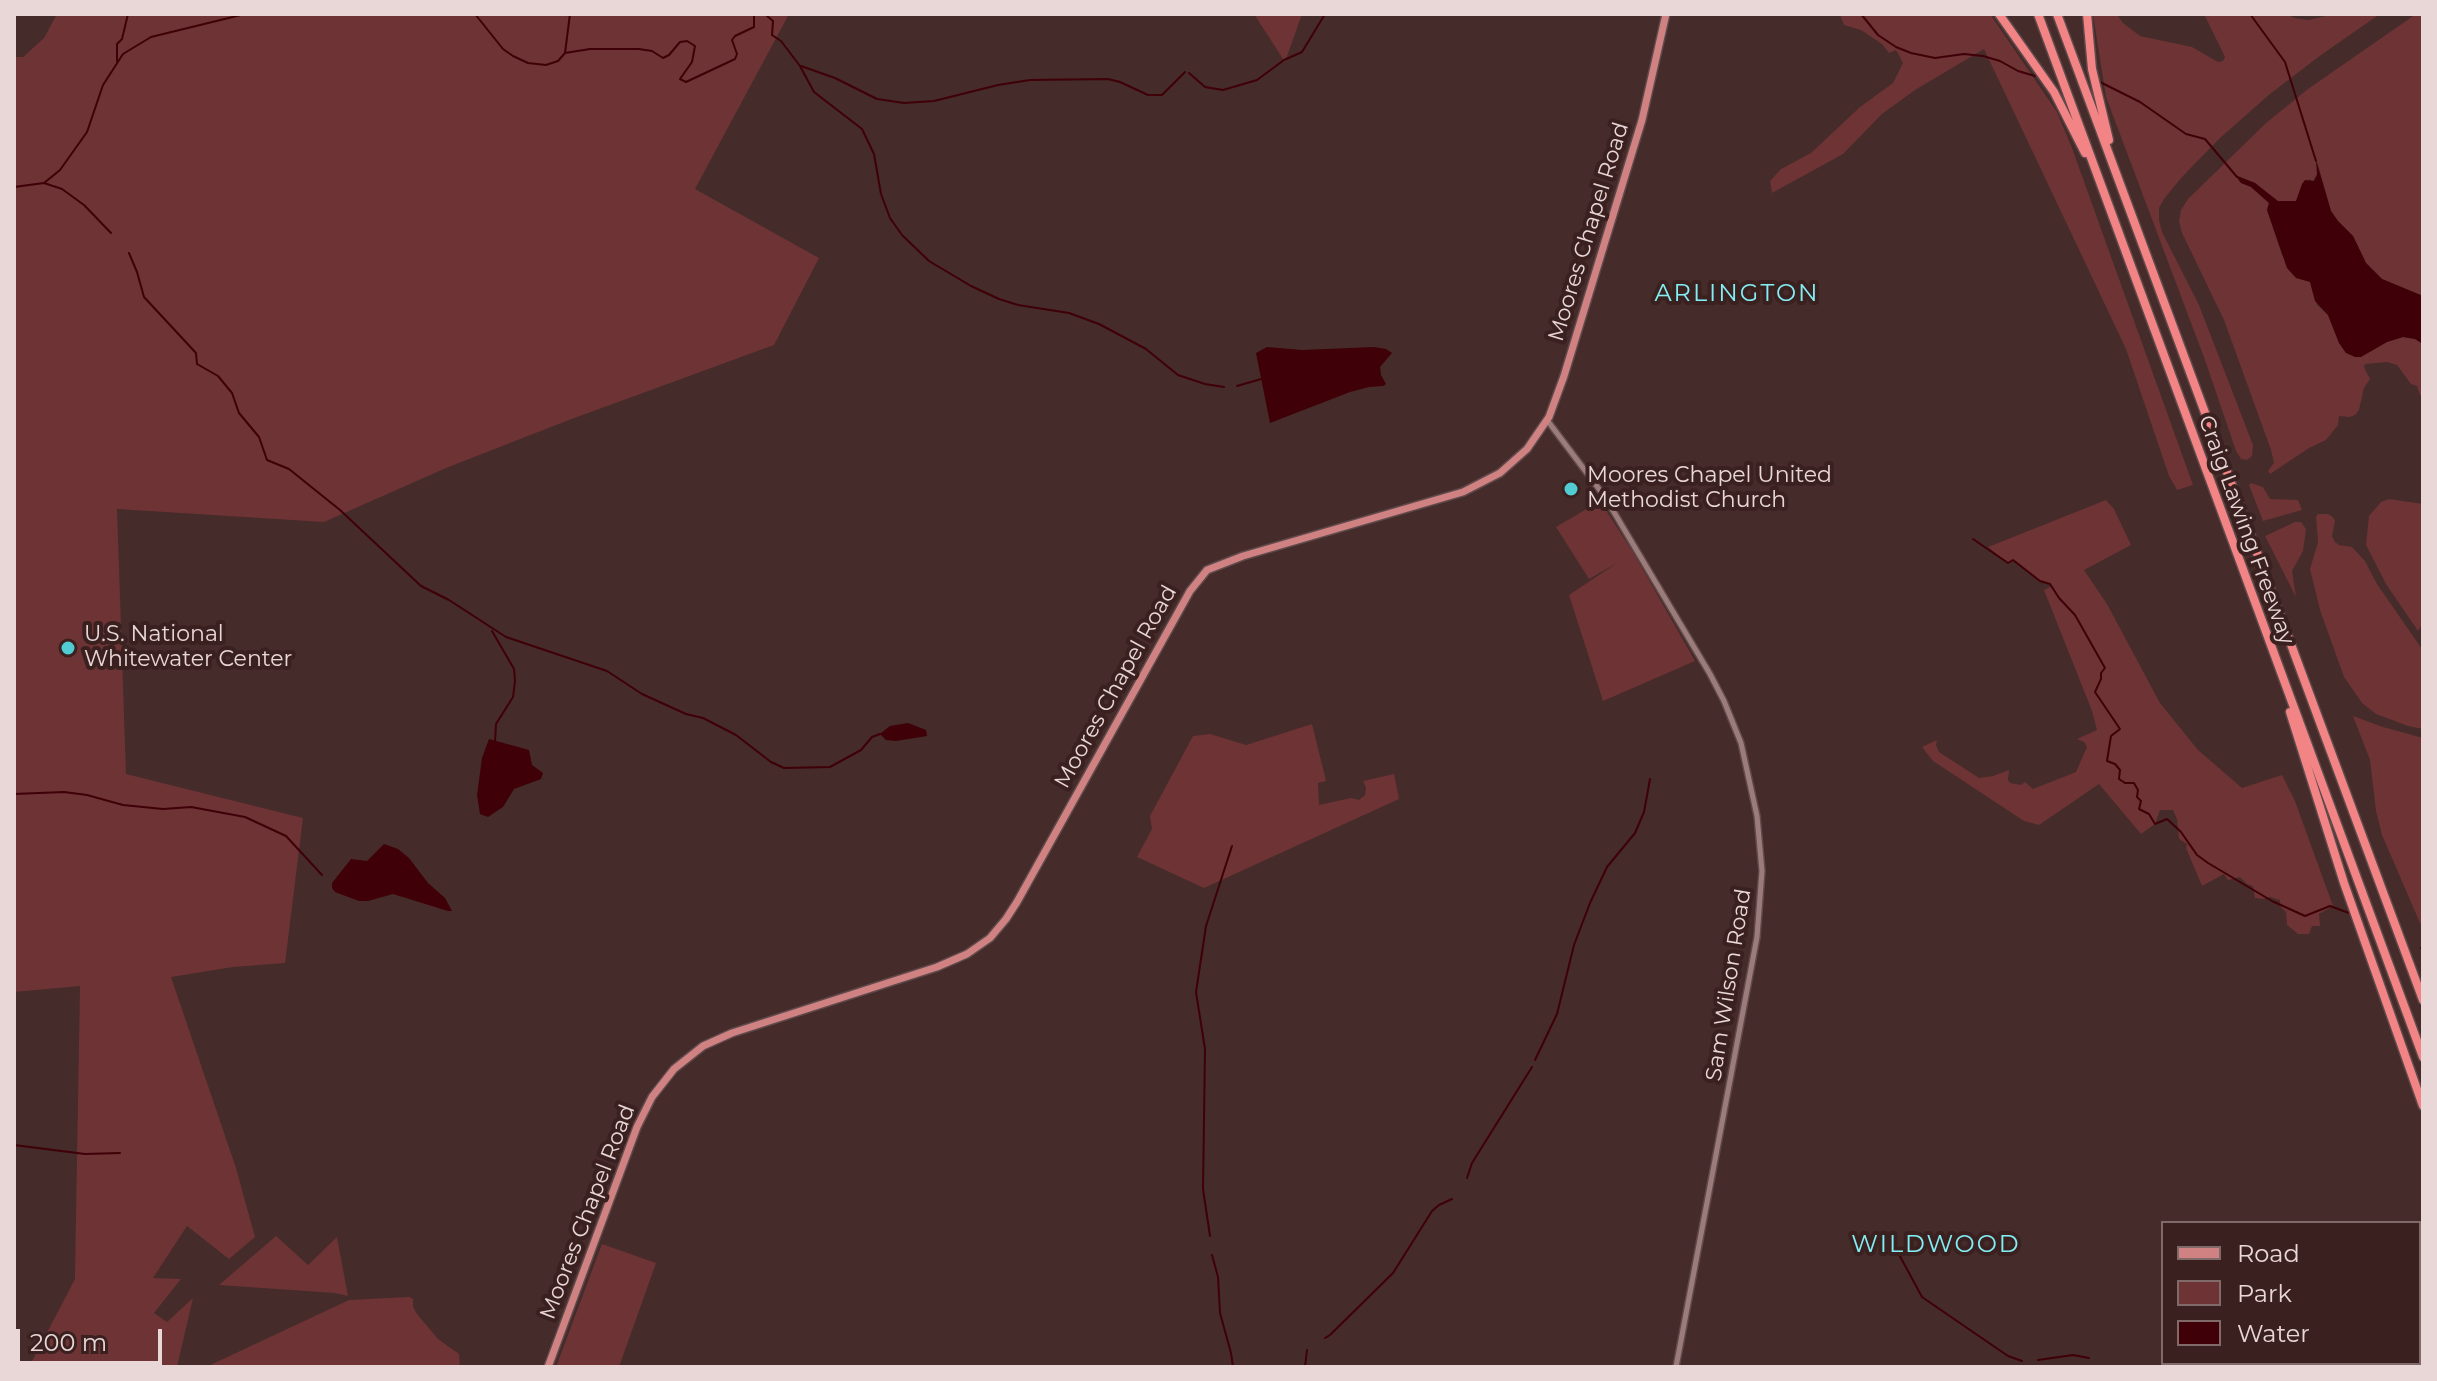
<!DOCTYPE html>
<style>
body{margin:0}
#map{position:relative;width:2437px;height:1381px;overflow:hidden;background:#452b2a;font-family:Montserrat,sans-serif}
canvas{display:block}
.frame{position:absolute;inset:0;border:16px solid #e9d7d7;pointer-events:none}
.legend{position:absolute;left:2161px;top:1221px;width:260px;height:144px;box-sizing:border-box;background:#3a2120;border:2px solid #806a69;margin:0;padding:10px 14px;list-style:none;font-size:24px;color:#e9d7d7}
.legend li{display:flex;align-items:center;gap:16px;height:40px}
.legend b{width:40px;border:2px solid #806a69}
.scale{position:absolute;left:16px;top:1329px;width:146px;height:36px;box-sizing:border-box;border:4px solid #e9d7d7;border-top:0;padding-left:10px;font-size:24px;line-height:28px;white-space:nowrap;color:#e9d7d7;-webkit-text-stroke:6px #3a2120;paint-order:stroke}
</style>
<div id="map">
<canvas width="2437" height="1381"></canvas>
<div class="frame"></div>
<ul class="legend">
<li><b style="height:10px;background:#d08181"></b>Road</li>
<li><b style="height:22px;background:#6e3334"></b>Park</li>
<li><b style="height:22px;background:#3f0007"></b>Water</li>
</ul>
<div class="scale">200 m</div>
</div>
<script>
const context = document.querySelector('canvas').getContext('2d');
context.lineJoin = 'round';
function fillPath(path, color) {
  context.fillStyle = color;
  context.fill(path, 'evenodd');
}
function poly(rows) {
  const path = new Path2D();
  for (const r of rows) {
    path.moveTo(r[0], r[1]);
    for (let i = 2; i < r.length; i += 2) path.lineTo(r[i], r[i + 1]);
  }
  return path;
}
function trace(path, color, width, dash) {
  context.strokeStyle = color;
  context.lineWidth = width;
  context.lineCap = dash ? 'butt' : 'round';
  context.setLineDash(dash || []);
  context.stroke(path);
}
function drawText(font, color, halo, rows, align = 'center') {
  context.font = font + ' Montserrat,sans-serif';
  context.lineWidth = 8;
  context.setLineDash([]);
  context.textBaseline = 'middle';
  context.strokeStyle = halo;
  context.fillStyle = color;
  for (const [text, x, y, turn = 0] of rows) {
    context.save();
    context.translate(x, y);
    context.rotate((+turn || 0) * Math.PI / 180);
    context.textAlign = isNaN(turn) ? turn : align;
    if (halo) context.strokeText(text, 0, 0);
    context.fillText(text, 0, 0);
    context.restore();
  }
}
fillPath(poly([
 [57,14,789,14,695,189,819,258,774,345,569,420,446,468,324,522,117,509,126,774,303,818,285,963,233,967,171,977,236,1168,255,1237,229,1259,187,1226,153,1278,181,1279,154,1313,167,1322,193,1298,177,1367,29,1367,75,1279,75,1274,80,986,14,992,14,57,23,57,44,38],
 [1254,14,1302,14,1285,62],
 [1830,14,1990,14,2057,112,2072,148,2193,485,2177,490,2169,476,2126,349,1984,49,1915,90,1882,114,1843,154,1772,193,1770,181,1781,169,1811,153,1860,107,1893,83,1903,63,1896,50,1889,53,1882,44,1861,30,1844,25,1840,15],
 [2093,14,2117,14,2123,23,2140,36,2192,47,2218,62,2223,61,2225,57,2204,14,2287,14,2294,18,2308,20,2335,14,2380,14,2321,55,2270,94,2220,138,2182,177,2164,199,2159,208,2159,220,2162,232,2199,305,2253,445,2252,456,2247,460,2241,459,2236,451,2205,360,2106,97],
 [2416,14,2423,14,2423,296,2382,279,2366,263,2353,236,2338,221,2331,211,2317,161,2317,174,2313,181,2309,179,2296,201,2278,202,2255,183,2236,176,2241,183,2251,187,2269,203,2267,210,2282,255,2310,282,2317,305,2328,315,2339,343,2346,353,2373,350,2387,342,2403,337,2415,339,2423,344,2423,403,2417,386,2411,384,2397,365,2387,362,2365,364,2364,367,2370,379,2364,388,2359,410,2355,415,2349,417,2339,416,2338,425,2326,440,2309,448,2270,474,2268,471,2274,463,2271,450,2224,320,2182,233,2179,221,2181,210,2188,199,2266,123,2308,89],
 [2251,483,2263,487,2270,499,2298,500,2302,510,2263,521,2249,485],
 [2389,499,2423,504,2423,615,2422,625,2418,631,2386,584,2366,545,2369,516,2381,502],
 [2106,500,2114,509,2131,545,2084,570,2107,604,2160,703,2198,750,2242,788,2282,775,2295,801,2333,906,2319,914,2320,926,2312,926,2309,934,2298,934,2287,925,2286,912,2280,906,2280,900,2270,897,2263,899,2255,898,2253,886,2247,884,2240,877,2228,880,2224,874,2202,886,2186,848,2187,844,2179,839,2177,819,2173,810,2160,810,2155,824,2141,834,2099,784,2039,825,2024,821,1933,761,1922,747,1937,740,1936,745,1939,752,1979,778,1993,776,2009,770,2008,780,2010,783,2021,785,2025,782,2033,789,2076,772,2087,747,2084,742,2077,739,2097,730,2092,711,2044,590,2052,586,2040,581,2013,560,2008,563,1988,547],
 [1600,501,1633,552,1695,661,1603,701,1569,595,1617,563,1589,579,1556,527],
 [2318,514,2328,514,2333,517,2335,521,2332,536,2335,542,2339,545,2352,547,2365,561,2377,584,2422,649,2423,729,2408,726,2376,714,2362,703,2344,677,2320,610,2310,569,2318,542,2316,517],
 [2295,522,2301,522,2306,529,2303,551,2292,571,2296,597,2265,536],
 [2353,716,2383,727,2423,738,2423,930,2382,835,2376,811,2370,760],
 [1312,724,1326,781,1318,783,1319,805,1351,798,1359,800,1365,795,1366,788,1363,781,1394,774,1399,799,1204,888,1137,857,1152,829,1150,816,1193,736,1210,734,1246,745],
 [276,1236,308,1265,337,1237,348,1296,335,1293,219,1285],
 [602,1244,656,1263,619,1367,556,1367],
 [409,1297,413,1299,413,1307,417,1314,438,1339,459,1354,460,1367,206,1367,349,1300]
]), '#6e3334');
fillPath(poly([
 [2316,160,2331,211,2338,221,2353,236,2366,263,2382,279,2423,296,2423,344,2415,339,2403,337,2387,342,2361,357,2355,357,2346,353,2339,343,2328,315,2315,301,2310,282,2296,278,2287,268,2267,210,2269,203,2251,187,2241,183,2235,175,2255,183,2278,201,2296,201,2302,184,2305,180,2314,181,2317,175],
 [1267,347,1302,350,1374,347,1386,349,1392,353,1380,367,1381,375,1386,384,1383,386,1369,387,1350,392,1270,423,1256,353],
 [908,723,926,730,927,736,896,741,886,740,880,734,890,726],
 [489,739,529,750,532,765,543,773,541,779,514,789,503,807,488,817,480,814,477,795,482,758],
 [384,844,398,849,409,858,428,883,445,898,452,911,448,911,393,894,368,901,359,901,335,892,332,888,332,883,351,859,367,861]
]), '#3f0007');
trace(poly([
 [475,14,503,49,513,56,528,63,546,65,558,61,565,53,570,14],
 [760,14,766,15,773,21,772,35,781,41,800,66,814,92,862,129,874,154,881,194,890,218,902,235,929,261,971,286,999,299,1018,305,1069,313,1099,324,1146,349,1178,375,1205,384,1224,387],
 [1861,14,1878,35,1896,47,1911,53,1935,58,1964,54,1983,56,2000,61,2018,71,2035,76],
 [2250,14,2285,62,2316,161],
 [565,53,590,49,639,49,652,51,663,58,669,55,680,42,687,41,695,46,692,62,680,79,686,82,735,59,737,54,732,40,735,36,754,27,754,14],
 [117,61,117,44,122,39,128,14],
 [801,66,835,78,877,99,904,103,934,101,998,85,1030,80,1108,79,1120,82,1148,95,1162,95,1185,72],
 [1189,73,1205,87,1223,90,1257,80,1284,60,1302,52,1325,14],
 [2100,82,2140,102,2186,134,2205,139,2237,177],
 [44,183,60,170,87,132,103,85,123,54,151,37,245,14],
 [14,187,44,183,62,189,84,205,111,233],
 [129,253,137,272,144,297,196,353,197,364,218,376,232,393,239,413,259,437,267,460,289,469,340,510,421,586,449,600,506,637,607,671,642,694,686,714,703,718,736,735,771,762,784,768,830,767,861,750,872,737,880,734],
 [1237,386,1261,379],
 [1973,539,2008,563,2013,560,2040,581,2050,584,2059,598,2075,615,2105,668,2101,673,2101,679,2095,692,2120,729,2111,736,2107,761,2115,764,2120,770,2119,779,2125,783,2134,783,2138,790,2137,797,2141,801,2139,809,2149,814,2155,824,2167,819,2181,832,2197,855,2208,863,2272,901,2305,916,2330,906,2349,913],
 [492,631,514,669,515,681,513,697,496,724,495,742],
 [14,794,64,792,87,795,123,805,163,809,191,807,245,817,286,836,322,875],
 [2421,948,2423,948],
 [1535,1060,1557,1014,1574,945,1590,903,1607,867,1635,833,1644,812,1650,779],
 [14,1145,85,1154,120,1153],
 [1467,1178,1472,1163,1532,1067],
 [1888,1234,1922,1297,2008,1356,2022,1361],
 [1210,1236,1203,1189,1205,1049,1196,992,1206,926,1232,846],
 [1212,1255,1218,1277,1220,1313,1231,1353,1233,1367],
 [1325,1338,1330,1335,1393,1273,1432,1211,1439,1205,1452,1199],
 [2038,1360,2073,1355,2089,1358],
 [1305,1367,1307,1350]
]), '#3f0007', 2);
const minor = poly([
 [1547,420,1605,497,1710,674,1724,701,1741,743,1757,816,1762,871,1757,937,1676,1367]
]);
const major = poly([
 [548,1367,637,1127,652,1097,674,1069,703,1046,732,1033,937,967,967,954,990,938,1006,919,1017,902,1190,591,1207,570,1243,556,1463,492,1500,473,1527,449,1549,417,1564,376,1642,120,1666,14]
]);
const highway = poly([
 [1999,14,2054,92,2085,153],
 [2038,14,2423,1057],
 [2057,14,2423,1000],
 [2087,14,2092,69,2109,140],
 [2290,712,2344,883,2423,1106]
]);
trace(minor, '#5f494a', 8);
trace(major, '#5f494a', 10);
trace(highway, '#5f494a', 11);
trace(minor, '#9b7c7b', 5);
trace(major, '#d08181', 7);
trace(highway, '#f38485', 8);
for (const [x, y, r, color] of [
 [1571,489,8,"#51ccd3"],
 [68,648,8,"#51ccd3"]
]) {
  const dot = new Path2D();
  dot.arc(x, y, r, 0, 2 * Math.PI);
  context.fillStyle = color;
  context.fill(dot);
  trace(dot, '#3a2120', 3);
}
drawText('22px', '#e9d7d7', '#3a2120', [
 ["Moores Chapel Road",1589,232,-73],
 ["Craig Lawing Freeway",2246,530,70],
 ["Moores Chapel Road",1116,687,-61],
 ["Sam Wilson Road",1729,985,-81],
 ["Moores Chapel Road",588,1212,-69]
]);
drawText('22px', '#e9d7d7', '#3a2120', [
 ["Moores Chapel United",1587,476],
 ["Methodist Church",1587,501],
 ["U.S. National",84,635],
 ["Whitewater Center",84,660]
], 'left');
context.letterSpacing = '2px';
drawText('24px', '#83eef4', '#3a2120', [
 ["ARLINGTON",1737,294],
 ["WILDWOOD",1936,1245]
]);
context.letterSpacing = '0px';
</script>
